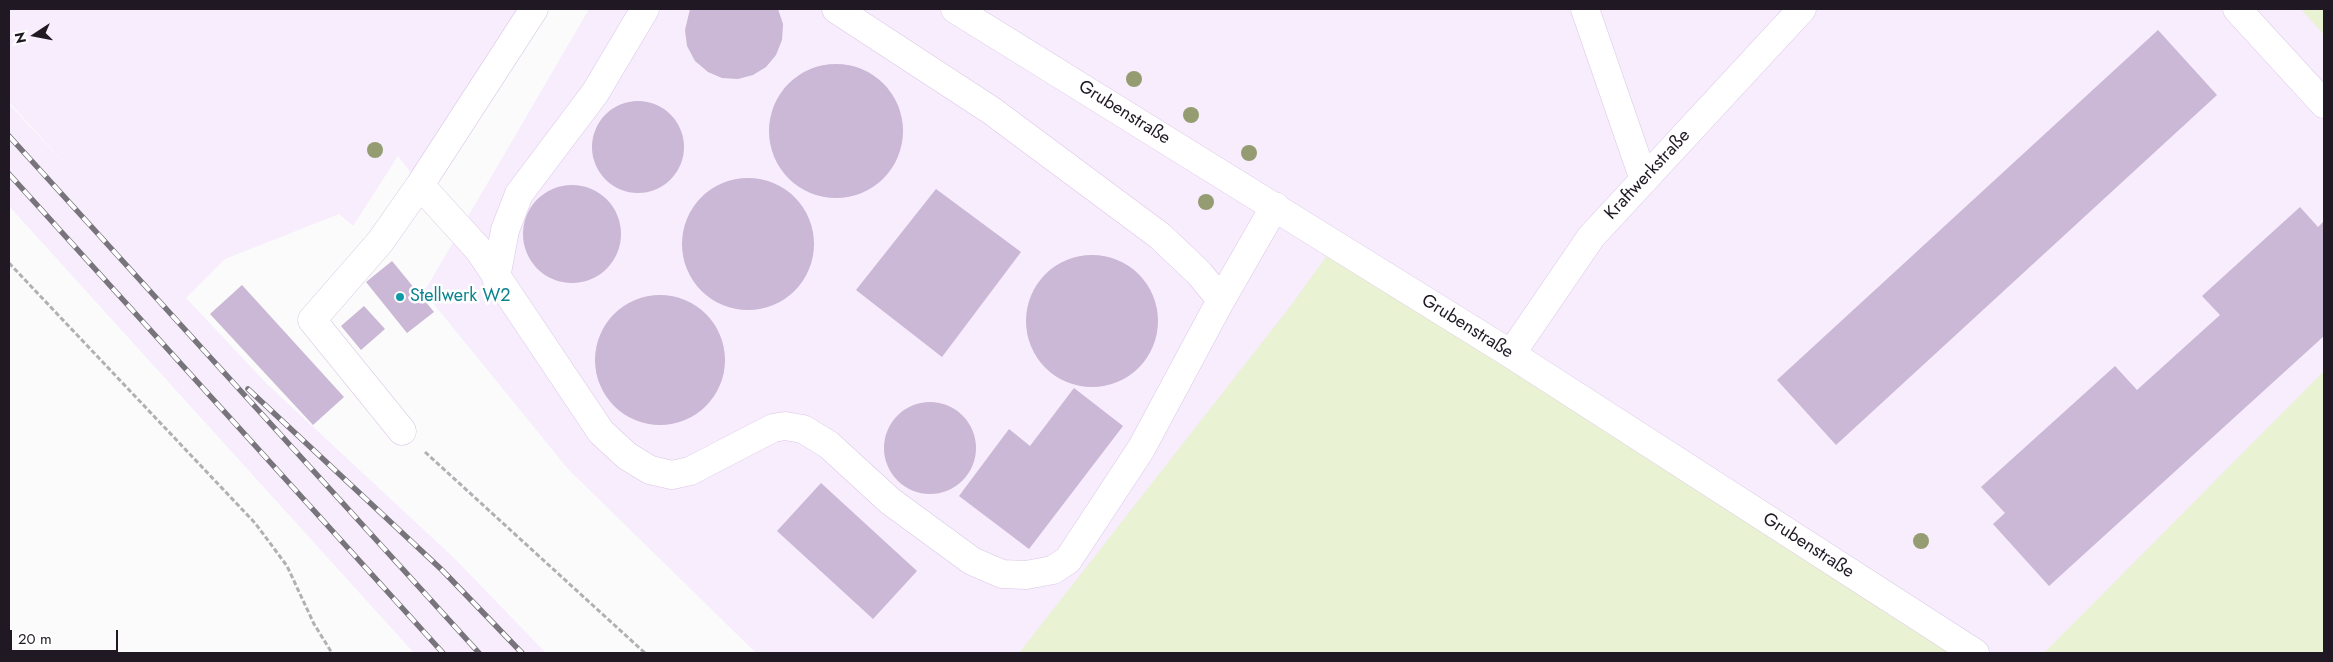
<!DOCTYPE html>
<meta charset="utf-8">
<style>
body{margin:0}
#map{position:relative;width:2333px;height:662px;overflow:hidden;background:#fbfbfb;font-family:Jost,sans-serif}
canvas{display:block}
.frame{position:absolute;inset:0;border:10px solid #201924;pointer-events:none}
.north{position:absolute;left:10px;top:10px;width:50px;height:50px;-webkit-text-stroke:4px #fff;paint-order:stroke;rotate:259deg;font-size:14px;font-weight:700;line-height:20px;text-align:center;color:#201924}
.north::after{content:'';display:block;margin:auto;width:18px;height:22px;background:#201924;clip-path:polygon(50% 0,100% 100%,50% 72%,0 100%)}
.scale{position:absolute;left:10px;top:630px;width:108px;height:22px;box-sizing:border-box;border:2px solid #201924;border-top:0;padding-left:6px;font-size:15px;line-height:18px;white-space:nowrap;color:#201924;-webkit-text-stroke:4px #fff;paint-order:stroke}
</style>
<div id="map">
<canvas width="2333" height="662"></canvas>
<div class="frame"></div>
<div class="north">N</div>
<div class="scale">20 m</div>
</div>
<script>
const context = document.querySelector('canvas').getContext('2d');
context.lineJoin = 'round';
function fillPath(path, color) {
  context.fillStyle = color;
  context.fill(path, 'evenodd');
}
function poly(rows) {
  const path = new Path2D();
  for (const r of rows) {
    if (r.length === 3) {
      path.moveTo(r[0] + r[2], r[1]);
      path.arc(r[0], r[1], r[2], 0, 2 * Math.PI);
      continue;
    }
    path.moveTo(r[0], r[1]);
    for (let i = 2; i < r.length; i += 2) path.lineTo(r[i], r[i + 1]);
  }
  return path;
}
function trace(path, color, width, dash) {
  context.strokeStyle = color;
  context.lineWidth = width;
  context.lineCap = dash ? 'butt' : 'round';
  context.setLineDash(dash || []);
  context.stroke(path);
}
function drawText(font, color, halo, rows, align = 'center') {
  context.font = font + ' Jost,sans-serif';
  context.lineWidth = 5;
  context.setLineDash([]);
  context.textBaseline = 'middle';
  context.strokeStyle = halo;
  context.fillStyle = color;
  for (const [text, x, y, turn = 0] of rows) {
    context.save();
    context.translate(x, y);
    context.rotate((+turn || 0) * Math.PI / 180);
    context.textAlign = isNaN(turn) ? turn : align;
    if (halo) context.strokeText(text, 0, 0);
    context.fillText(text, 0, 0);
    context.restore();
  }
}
fillPath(poly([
 [9,9,534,9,420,185,398,156,353,226,339,214,225,259,186,298,266,383,453,557,546,653,414,653,9,206,9,104,77,177,9,102],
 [589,9,2324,9,2324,653,756,653,568,469,424,292]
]), '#f7edfd');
fillPath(poly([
 [2301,9,2324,9,2324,35],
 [1335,244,1975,653,1019,653,1292,304],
 [2324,371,2324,653,2044,653]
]), '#eaf2d4');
fillPath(poly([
 [690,9,778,9,783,24,782,40,776,55,766,67,753,75,738,79,722,78,708,72,695,61,687,46,685,30],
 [2158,30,2217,95,1836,445,1777,380],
 [836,131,67],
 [638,147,46],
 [748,244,66],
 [572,234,49],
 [936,189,1021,252,942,357,856,290],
 [2300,207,2318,227,2324,221,2324,336,2049,586,1993,524,2005,513,1981,487,2115,366,2137,390,2220,315,2202,296],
 [1092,321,66],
 [392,261,434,312,407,333,366,282],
 [242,285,344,397,313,425,210,314],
 [660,360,65],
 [364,306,385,329,361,350,341,326],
 [1074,388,1123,426,1029,549,959,496,1009,429,1030,446],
 [930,448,46],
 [821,483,917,571,873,619,777,531]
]), '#cbb7d6');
const minor = poly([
 [836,9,992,111,1160,236,1199,273,1221,300],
 [955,9,1511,354,1975,653],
 [1585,9,1644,180],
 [2237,9,2324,104],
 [420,185,479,250,601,432,627,456,650,470,672,475,690,471,773,428,785,426,803,429,829,445,890,501,972,561,1002,574,1026,575,1053,570,1068,560,1141,449,1221,300,1275,206],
 [496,278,505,230,519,194,595,93,645,9],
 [1511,354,1591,237,1802,9],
 [402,431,312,320,380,242,420,185,534,9]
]);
trace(minor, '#dbc7e6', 29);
trace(poly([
 [9,263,255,523,287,566,314,624,332,653],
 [425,452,645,653]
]), '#b2b0b4', 3, [5, 2.5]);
trace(minor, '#fff', 28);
const rail = poly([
 [9,136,479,653],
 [9,174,443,653],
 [248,389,442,570,522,653]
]);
trace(rail, '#78747b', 5.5);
trace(rail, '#fff', 4, [11]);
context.fillStyle = '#959c71';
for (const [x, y] of [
 [1134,79],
 [1191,115],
 [375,150],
 [1249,153],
 [1206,202],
 [1921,541]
]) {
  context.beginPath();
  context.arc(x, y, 8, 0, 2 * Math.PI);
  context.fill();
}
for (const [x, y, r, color] of [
 [400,297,5,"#0f9aa8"]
]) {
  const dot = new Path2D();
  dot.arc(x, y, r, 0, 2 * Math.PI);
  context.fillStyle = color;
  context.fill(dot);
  trace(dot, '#fff', 2);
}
drawText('18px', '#201924', '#fff', [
 ["Grubenstraße",1124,113,32],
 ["Kraftwerkstraße",1648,175,-47],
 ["Grubenstraße",1467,327,32],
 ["Grubenstraße",1808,546,33]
]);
drawText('18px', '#0d838f', '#fff', [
 ["Stellwerk W2",410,297]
], 'left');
</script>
